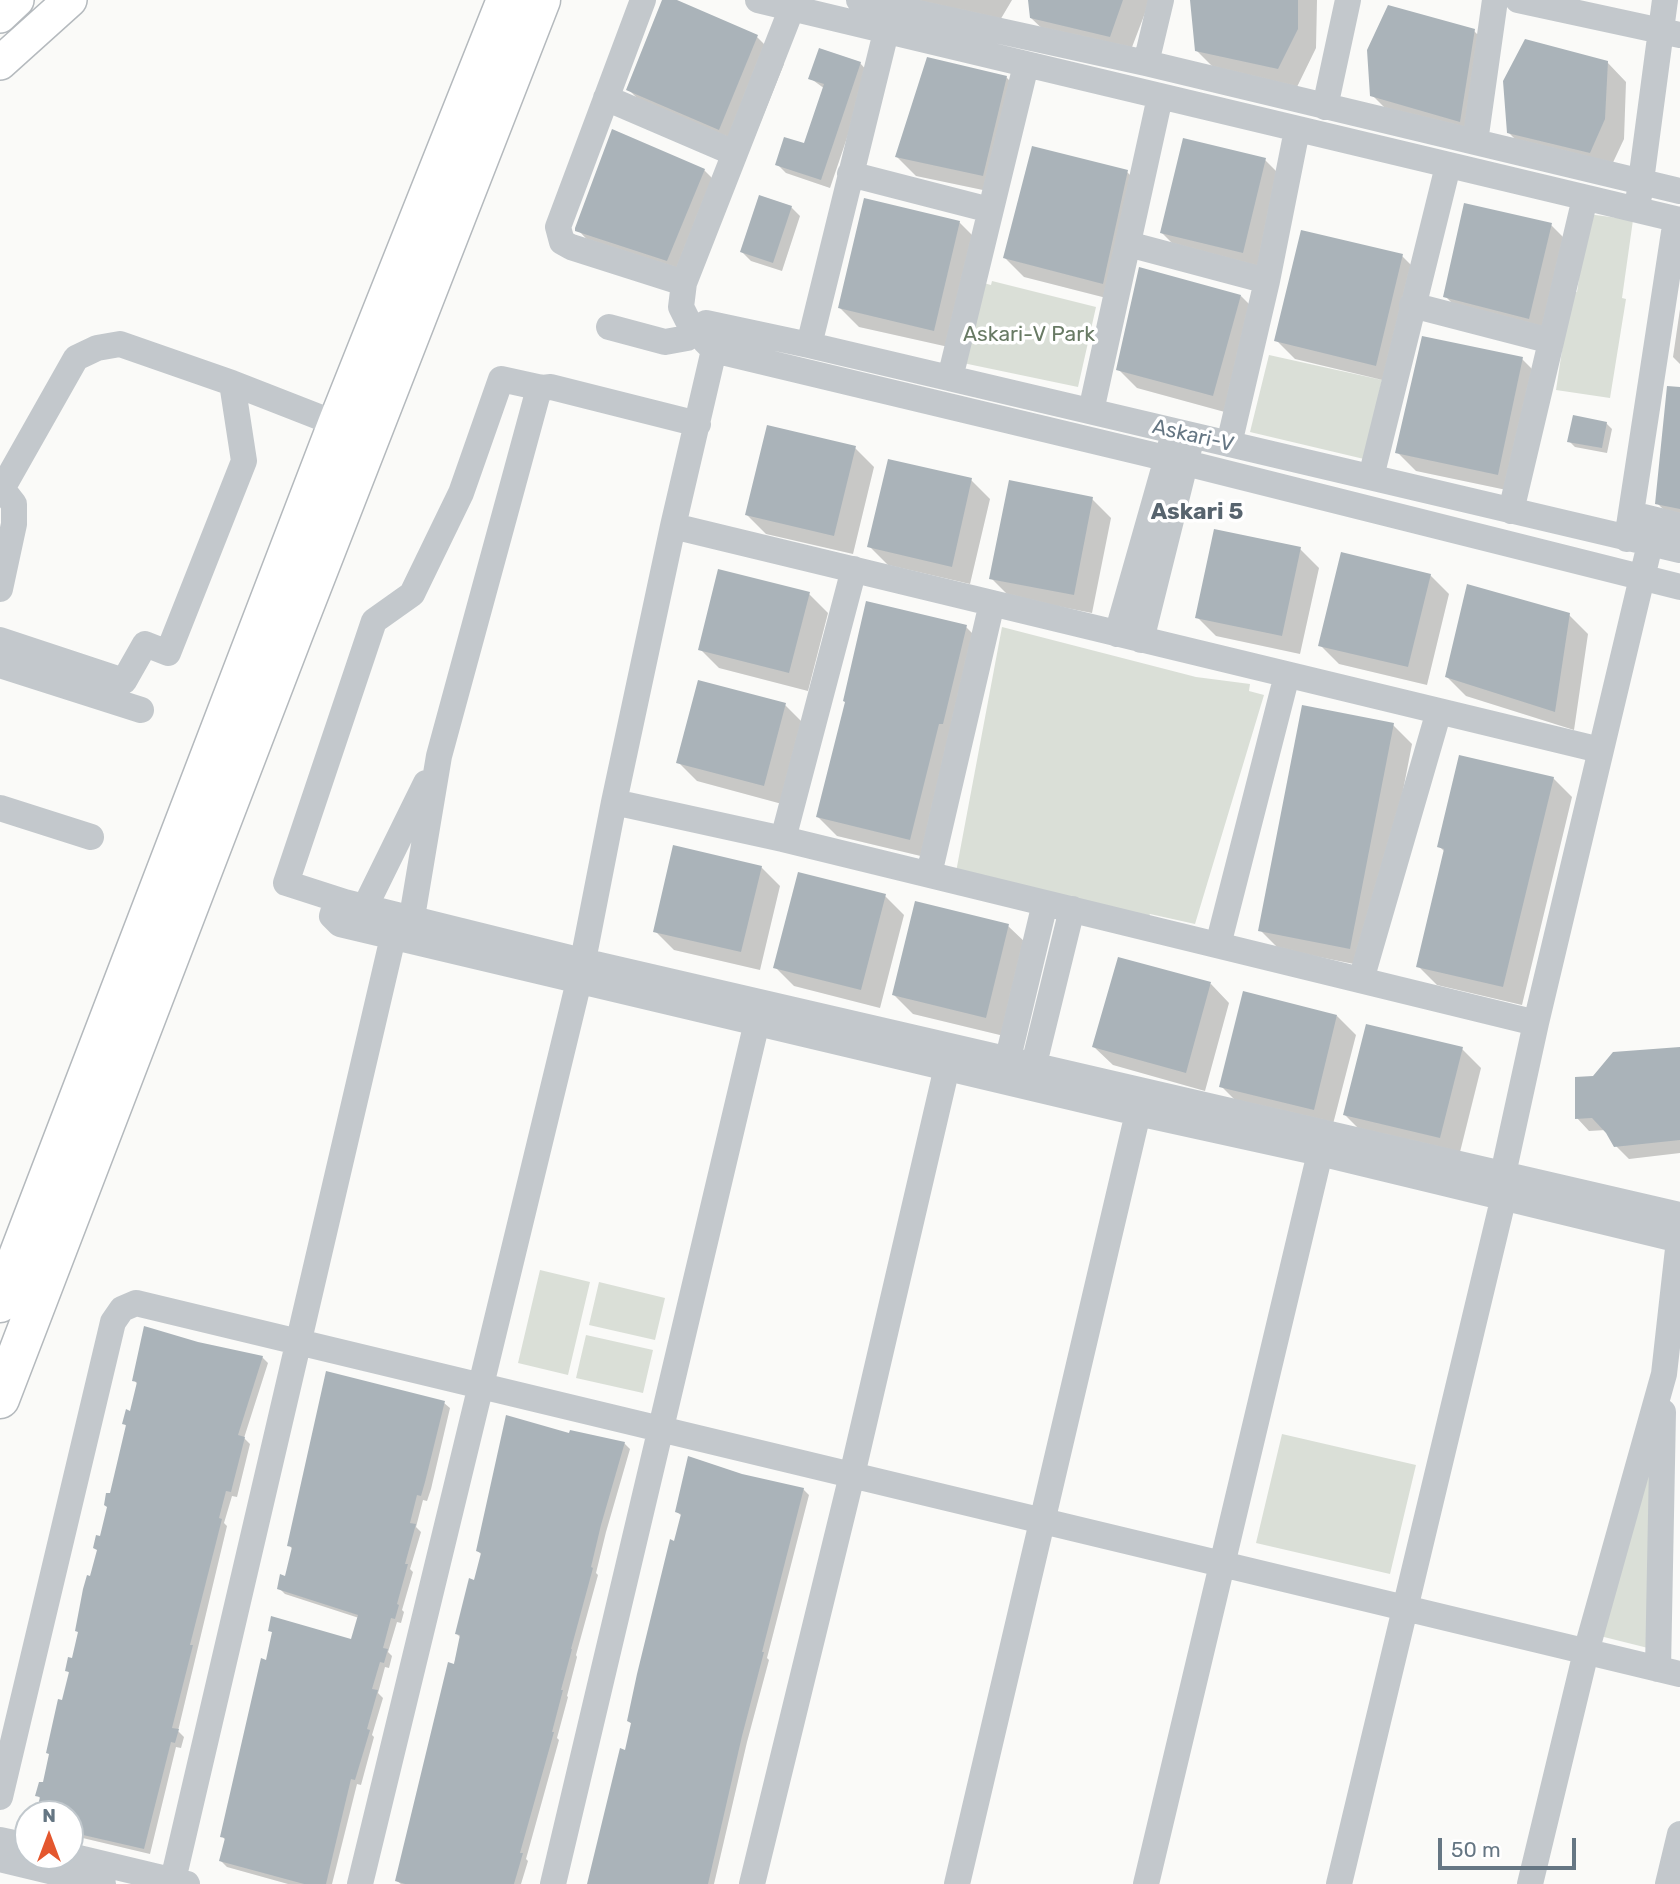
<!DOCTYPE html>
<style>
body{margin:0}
#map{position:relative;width:1680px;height:1884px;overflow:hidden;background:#fafaf8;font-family:Rubik,sans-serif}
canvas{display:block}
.north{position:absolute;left:14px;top:1800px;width:70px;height:70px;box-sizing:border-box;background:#fff;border:2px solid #c1c8cd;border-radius:50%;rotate:0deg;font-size:19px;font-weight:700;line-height:28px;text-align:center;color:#657683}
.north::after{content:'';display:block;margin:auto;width:24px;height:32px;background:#e4572e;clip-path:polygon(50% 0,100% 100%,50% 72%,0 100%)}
.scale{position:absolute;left:1438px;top:1838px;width:138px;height:32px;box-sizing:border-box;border:4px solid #657683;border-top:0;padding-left:9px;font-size:21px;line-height:24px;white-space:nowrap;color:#657683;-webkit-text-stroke:5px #fff;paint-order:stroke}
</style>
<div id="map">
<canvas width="1680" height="1884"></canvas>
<div class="north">N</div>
<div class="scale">50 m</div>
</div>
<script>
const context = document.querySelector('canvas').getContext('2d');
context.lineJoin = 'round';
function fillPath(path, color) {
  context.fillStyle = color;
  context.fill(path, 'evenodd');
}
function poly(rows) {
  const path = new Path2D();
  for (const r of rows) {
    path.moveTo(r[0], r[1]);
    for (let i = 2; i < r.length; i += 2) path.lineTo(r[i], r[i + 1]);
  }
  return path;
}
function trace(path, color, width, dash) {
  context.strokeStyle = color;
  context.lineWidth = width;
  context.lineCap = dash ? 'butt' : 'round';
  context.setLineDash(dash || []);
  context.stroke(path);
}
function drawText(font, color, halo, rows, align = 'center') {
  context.font = font + ' Rubik,sans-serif';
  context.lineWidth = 7;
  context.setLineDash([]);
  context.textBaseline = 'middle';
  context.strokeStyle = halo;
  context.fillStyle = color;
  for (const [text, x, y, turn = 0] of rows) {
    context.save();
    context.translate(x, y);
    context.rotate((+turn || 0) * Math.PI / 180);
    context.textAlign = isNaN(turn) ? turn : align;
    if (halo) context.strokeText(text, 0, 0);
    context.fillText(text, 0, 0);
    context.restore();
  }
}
fillPath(poly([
 [1588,214,1633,220,1622,298,1626,299,1610,398,1556,390,1571,291,1577,292],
 [992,281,1096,307,1078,387,963,363,980,282,991,285],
 [1269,355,1382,380,1364,459,1250,432],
 [1002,627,1196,677,1250,684,1249,691,1264,695,1195,924,1150,914,1149,916,956,872],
 [540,1270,590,1282,568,1375,518,1363],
 [599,1282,665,1298,655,1340,589,1325],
 [586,1335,653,1350,643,1393,576,1378],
 [1657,1432,1648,1648,1600,1636],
 [1282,1434,1416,1465,1390,1574,1256,1543]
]), '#dadfd7');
fillPath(poly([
 [664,0,672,0,757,37,784,64,747,156,656,117,628,89],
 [913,0,1012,0,996,27],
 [1029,0,1150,0,1129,55,1051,37,1031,18],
 [1196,0,1317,0,1316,48,1297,87,1216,70,1197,51],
 [1474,31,1493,50,1479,140,1391,114,1372,95],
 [1607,62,1626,82,1624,139,1609,171,1528,152,1509,133],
 [860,63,869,73,830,188,786,173,777,164,805,146,825,89,810,78],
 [1006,77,1025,96,1002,194,916,176,897,157],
 [1265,160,1284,179,1262,271,1181,252,1162,233],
 [704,170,723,189,686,279,598,251,579,231],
 [1127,172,1146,191,1122,302,1024,277,1005,258],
 [791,207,800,216,782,271,751,261,742,252],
 [959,222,978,241,953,348,859,327,840,308],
 [1551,225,1570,244,1548,337,1464,315,1445,296],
 [1402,256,1421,275,1395,383,1295,359,1276,340],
 [1241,296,1260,315,1232,414,1137,388,1118,369],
 [1680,309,1680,364,1673,357],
 [1522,359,1541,378,1516,492,1416,471,1397,452],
 [1680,389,1680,523,1676,522,1657,503],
 [1606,423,1612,429,1607,453,1575,447,1569,441],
 [855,448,874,467,853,554,766,534,747,515],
 [971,480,990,499,970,584,888,565,869,546],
 [1092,499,1111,518,1092,613,1010,597,991,578],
 [1300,549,1319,568,1300,654,1216,636,1197,617],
 [1430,575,1449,594,1427,685,1339,664,1320,645],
 [809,594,828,613,808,691,719,668,700,649],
 [1569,615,1588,634,1574,730,1466,696,1447,677],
 [966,627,985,646,929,858,837,836,818,817],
 [785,705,804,724,782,804,697,781,678,762],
 [1393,725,1412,744,1369,967,1279,949,1260,930],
 [1553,778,1572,797,1522,1005,1437,985,1418,966,1445,852,1439,846],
 [761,867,780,886,760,970,674,950,655,931],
 [885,896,904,915,880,1008,794,986,775,967],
 [1008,926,1027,944,1004,1036,913,1014,894,995],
 [1211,984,1229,1003,1205,1091,1113,1065,1094,1047],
 [1337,1016,1356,1035,1332,1128,1240,1105,1221,1086],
 [1462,1049,1481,1068,1459,1156,1364,1134,1345,1115],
 [1680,1049,1680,1153,1629,1159,1616,1146,1606,1130,1589,1131,1577,1118,1593,1077],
 [198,1343,262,1357,268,1363,244,1438,250,1444,237,1497,232,1496,224,1523,227,1526,178,1731,184,1737,181,1748,176,1747,150,1854,70,1835,70,1814,37,1814,41,1799,37,1795,44,1784,64,1702,70,1674,67,1670,73,1661,127,1427,124,1423,131,1413,138,1385,134,1380],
 [444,1403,450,1408,431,1489,427,1501,423,1500,416,1527,421,1532,410,1569,413,1572,402,1610,404,1612,401,1623,397,1622,388,1652,392,1656,389,1668,385,1667,378,1693,383,1698,372,1735,374,1737,361,1785,357,1784,332,1884,288,1884,227,1867,221,1861,226,1841,222,1836,267,1662,274,1634,270,1630,352,1641,359,1618,285,1594,279,1588,287,1578,293,1550,289,1545],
 [571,1435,624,1443,630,1449,606,1532,596,1573,598,1575,576,1655,577,1657,567,1696,568,1697,557,1738,559,1740,526,1859,528,1861,521,1884,401,1884,397,1881,461,1638,457,1634,475,1582,482,1555,478,1551],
 [742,1475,803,1489,809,1495,767,1658,769,1660,747,1742,714,1884,588,1884,627,1752,633,1725,629,1721,682,1516,677,1512]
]), '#0003');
fillPath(poly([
 [662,0,677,0,758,35,719,130,626,90],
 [1028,0,1123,0,1110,37,1030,18],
 [1190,0,1298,0,1298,29,1278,69,1195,51],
 [1388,5,1475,29,1460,122,1370,96,1367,50],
 [1525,39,1608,61,1605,119,1590,153,1507,133,1503,81],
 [819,48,861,62,821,180,775,165,784,137,804,143,824,84,808,79],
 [927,57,1007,76,983,176,895,157],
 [612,129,705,169,667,261,575,231,575,228],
 [1183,138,1266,158,1243,253,1160,233],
 [1032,146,1128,170,1103,284,1003,258],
 [759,195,792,206,773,263,740,252],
 [864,198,960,221,934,331,838,308],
 [1464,203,1552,223,1529,319,1443,297],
 [1301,230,1403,254,1376,366,1274,341],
 [1139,267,1241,295,1213,396,1116,370],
 [1422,336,1523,357,1498,475,1395,453],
 [1667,386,1680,387,1680,509,1655,504],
 [1573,415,1607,422,1602,448,1567,442],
 [767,425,856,446,834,536,745,515],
 [888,459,972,478,952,567,867,547],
 [1009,480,1093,497,1074,595,989,579],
 [1214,529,1301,547,1282,636,1195,618],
 [1341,552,1431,574,1408,667,1318,646],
 [718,569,810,592,789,673,698,650],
 [1467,584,1570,613,1555,712,1445,677],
 [866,601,967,625,943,724,939,724,910,840,816,817,845,702,843,701],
 [698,680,786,703,764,786,676,763],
 [1302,705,1394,723,1350,949,1258,931],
 [1459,755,1554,777,1503,987,1416,967,1444,849,1437,847],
 [673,845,762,866,741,952,653,932],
 [798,872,886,894,861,990,773,968],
 [915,901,1009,924,986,1018,892,995],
 [1118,957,1211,982,1186,1073,1092,1047],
 [1243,991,1337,1015,1314,1110,1219,1087],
 [1366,1024,1463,1047,1440,1138,1343,1115],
 [1680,1047,1680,1140,1614,1147,1606,1133,1592,1118,1575,1119,1575,1077,1593,1076,1613,1052],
 [144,1326,198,1342,263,1356,238,1435,245,1437,231,1492,226,1491,219,1518,222,1519,190,1645,193,1645,172,1728,179,1729,175,1743,171,1742,144,1849,70,1832,70,1814,36,1814,40,1797,35,1796,39,1782,43,1782,49,1754,46,1753,58,1699,62,1700,69,1672,65,1671,68,1657,72,1658,78,1632,75,1631,83,1589,87,1575,90,1576,97,1550,93,1548,96,1535,100,1536,107,1507,104,1505,106,1493,110,1493,126,1425,122,1424,126,1409,130,1411,137,1382,132,1381],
 [326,1371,445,1401,425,1482,421,1496,417,1495,410,1523,416,1524,405,1564,408,1564,397,1604,399,1605,395,1619,391,1618,383,1648,388,1649,384,1663,380,1662,372,1689,378,1690,367,1729,370,1730,355,1780,351,1779,326,1884,304,1884,219,1861,225,1838,220,1837,261,1658,266,1660,272,1632,268,1631,271,1616,351,1639,358,1615,277,1589,280,1574,285,1576,292,1547,287,1546],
 [506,1415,569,1433,570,1430,625,1442,601,1525,591,1567,593,1568,571,1649,572,1649,561,1690,563,1690,552,1732,554,1732,520,1853,523,1853,514,1884,405,1884,395,1881,448,1662,454,1664,460,1635,455,1634,469,1578,474,1580,481,1553,476,1551],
 [688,1456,742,1474,804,1488,762,1652,764,1652,742,1736,708,1884,587,1884,620,1748,625,1750,631,1723,627,1721,637,1674,670,1539,674,1541,681,1514,675,1512]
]), '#aab3b9');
const major = poly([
 [0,16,17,0],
 [0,63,70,0]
]);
const highway = poly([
 [0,1303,337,424,506,0],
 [0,1399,294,633,541,0]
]);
trace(major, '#b5babe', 36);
trace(highway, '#b4b9bd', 41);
trace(poly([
 [643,0,558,227,562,242,571,247,684,283],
 [758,0,1680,220],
 [859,0,1146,63,1680,191],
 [1518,0,1680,35],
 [1146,63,1161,0],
 [606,98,734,153],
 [1325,107,1348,0],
 [1475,142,1495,0],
 [850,174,990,210],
 [1639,196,1665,0],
 [1128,244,1267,281],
 [1412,305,1551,341],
 [689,323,681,307,684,283,795,0],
 [706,323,809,345,1680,550],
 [609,327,665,342,687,338],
 [809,345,886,32],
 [714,350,1186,463,1680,587],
 [950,378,1026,65],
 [1091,411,1160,97],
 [1229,444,1267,281,1297,130],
 [1371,477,1448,166],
 [0,486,14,504,14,524,0,589],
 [3,487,76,358,97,348,120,344,232,383,337,424],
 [1511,511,1585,198],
 [1631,514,1680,526],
 [673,526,1600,750],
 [1627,539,1676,219],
 [1117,634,1171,444],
 [0,640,124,681,145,644,168,653,244,461,232,383],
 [1141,640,1189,448],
 [0,665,141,710],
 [614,802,783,839,1536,1023],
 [0,808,91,837],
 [783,839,854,569],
 [929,874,992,603],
 [345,902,286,883,374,621,412,594,461,493,501,379,542,388,551,387,698,424],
 [365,907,426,783],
 [412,917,439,756,537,396,542,388],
 [1218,945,1287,675],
 [1361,980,1439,711],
 [1008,1058,1045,903],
 [1034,1064,1072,909],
 [1680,1215,582,961,345,902,335,906,332,916,340,924,1138,1113,1320,1153,1680,1240],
 [1658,1669,1663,1412],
 [0,1797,113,1322,122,1309,136,1303,1680,1674],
 [0,1840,28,1846],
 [70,1856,187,1884],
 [0,1859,103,1884],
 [173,1880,393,937],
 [360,1884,579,981,614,802,673,526,714,350,705,341],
 [553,1884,757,1022],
 [752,1884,852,1475,947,1067],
 [957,1884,1138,1113],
 [1146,1884,1320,1153],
 [1339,1884,1504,1196,1503,1174,1536,1023,1650,544],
 [1530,1884,1586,1652,1664,1374,1679,1240],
 [1668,1884,1680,1834]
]), '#c3c8cc', 26);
trace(major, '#fff', 33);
trace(highway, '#fff', 38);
drawText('21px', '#687a64', '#fff', [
 ["Askari-V Park",1029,335]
]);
drawText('21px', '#657683', '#fff', [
 ["Askari-V",1193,436,13]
]);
drawText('bold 23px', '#57646e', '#fff', [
 ["Askari 5",1197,512]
]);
</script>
